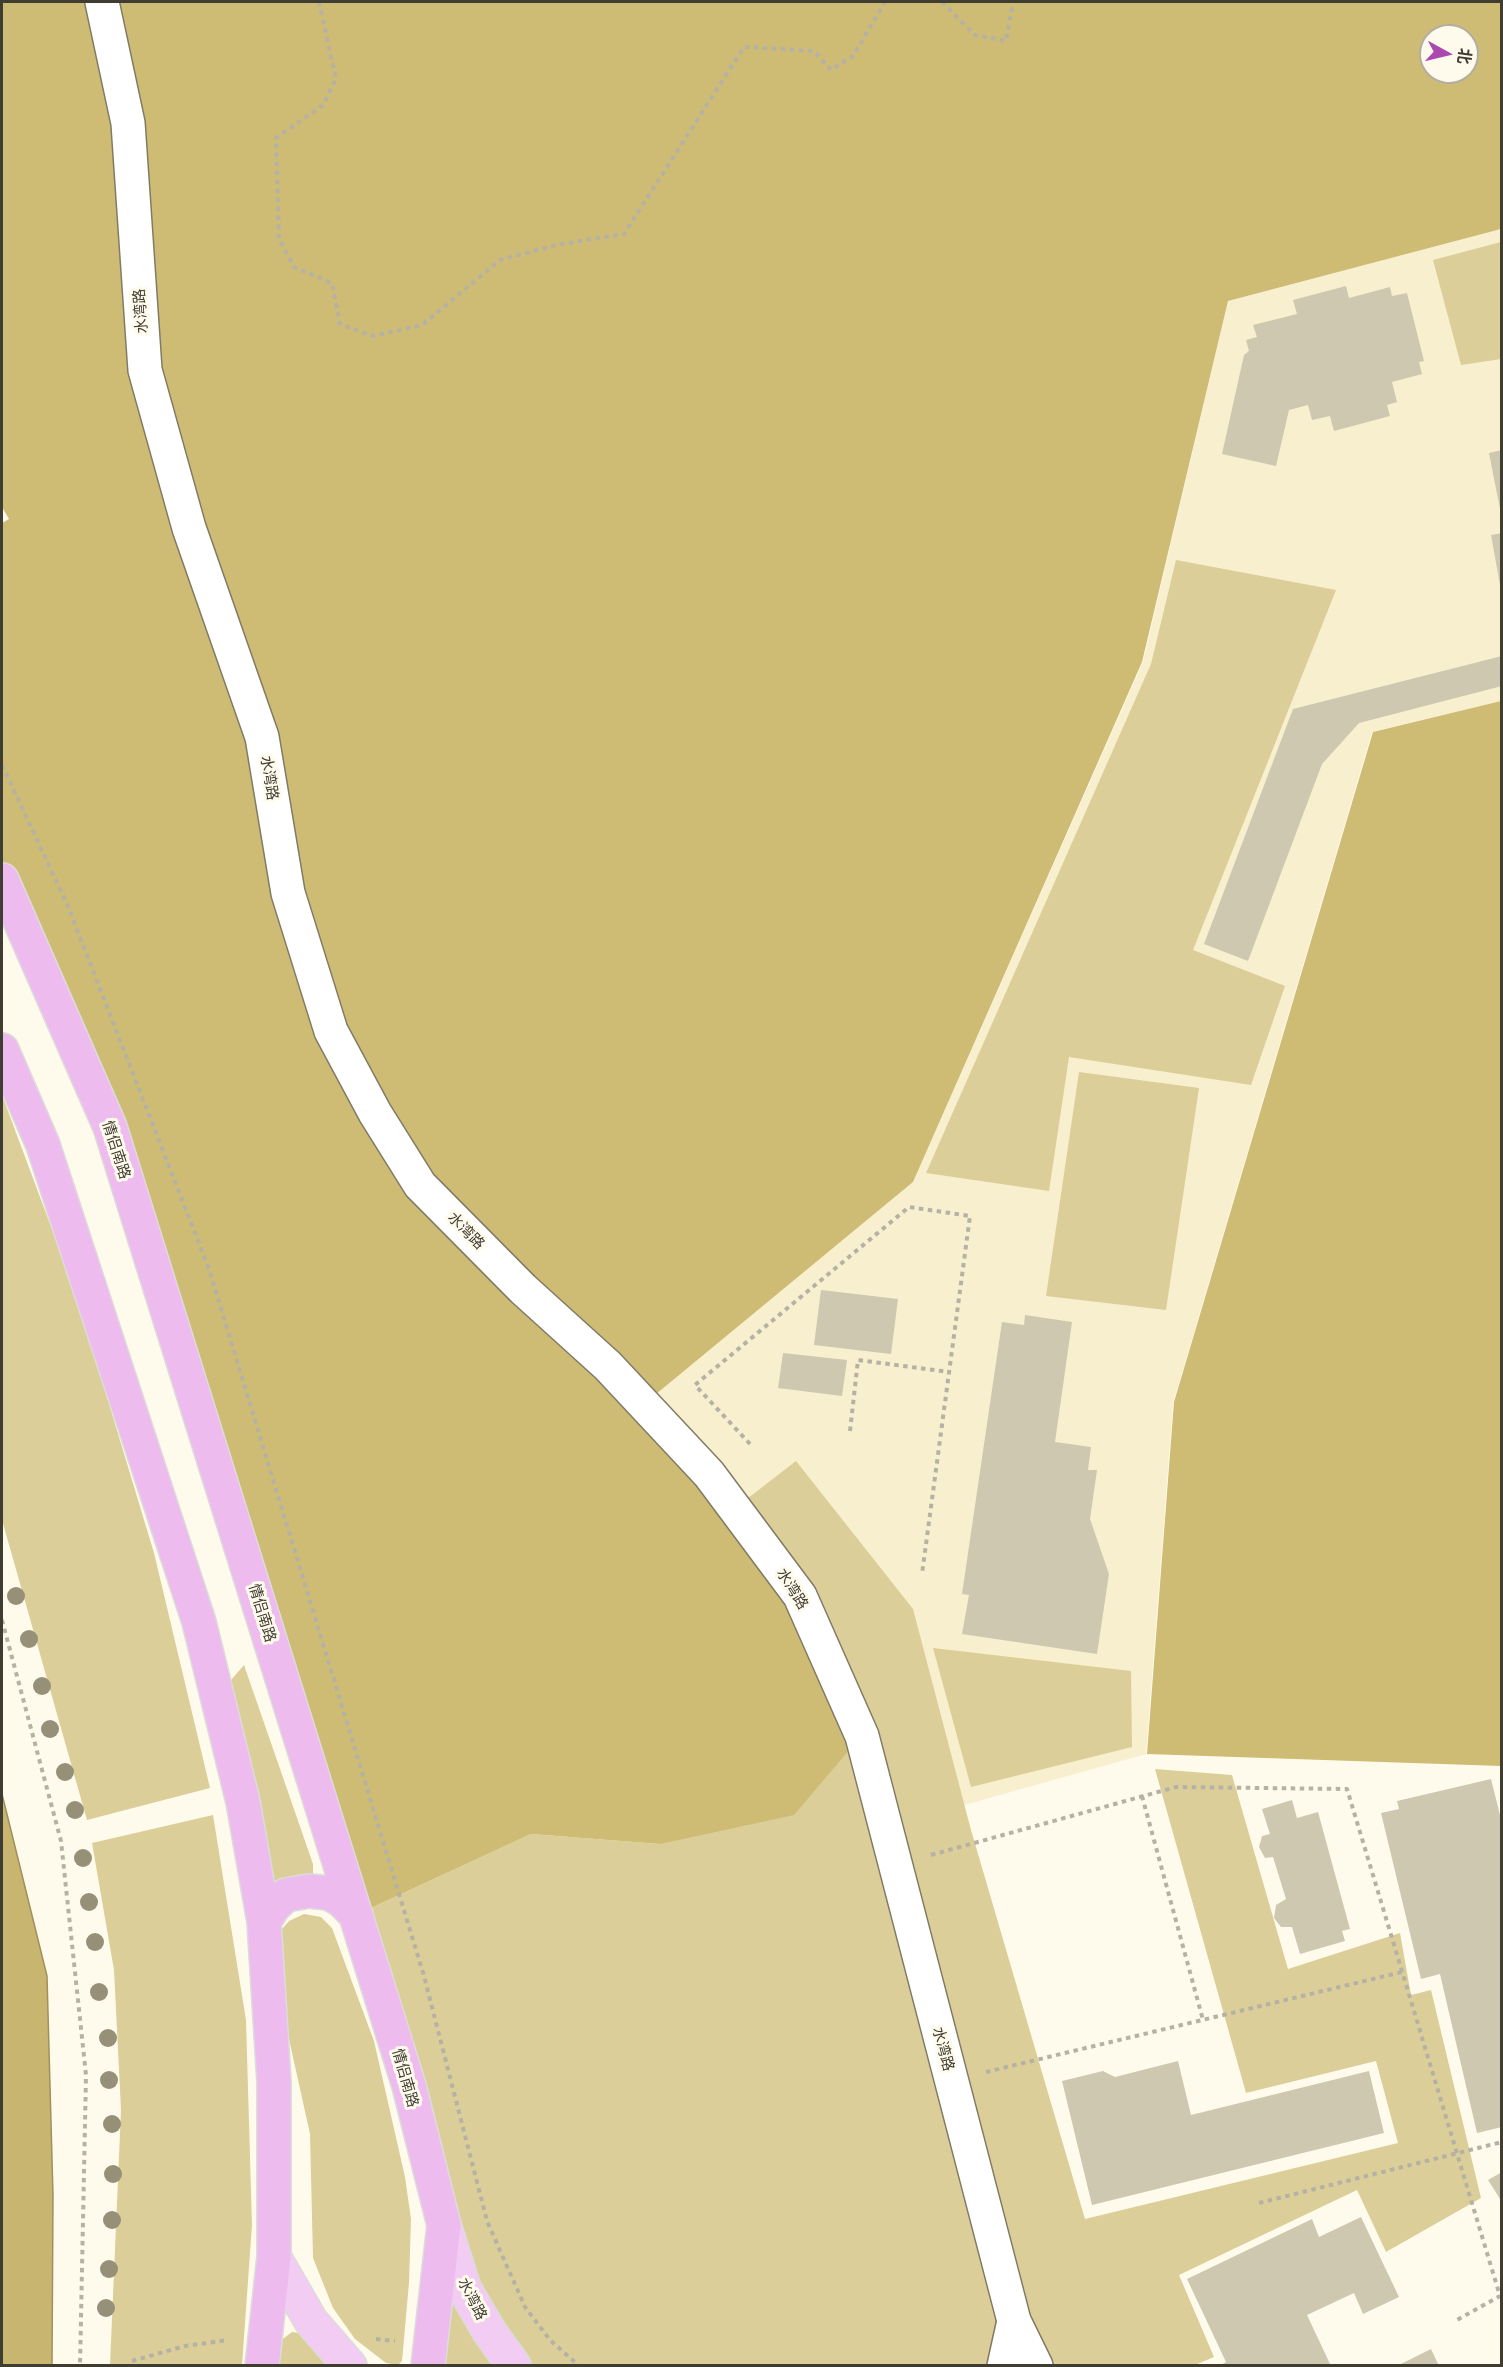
<!DOCTYPE html>
<meta charset="utf-8">
<style>
body{margin:0}
#map{position:relative;width:1503px;height:2367px;overflow:hidden;background:#fffbec;font-family:Quicksand,"Noto Sans SC",sans-serif}
canvas{display:block}
.frame{position:absolute;inset:0;border:3px solid #3f3c32;pointer-events:none}
.north{position:absolute;left:1419px;top:24px;width:60px;height:60px;box-sizing:border-box;background:#fffbec;border:2px solid #b2afa2;border-radius:50%;rotate:98deg;font-size:16px;font-weight:700;line-height:24px;text-align:center;color:#3f3c32}
.north::after{content:'';display:block;margin:auto;width:21px;height:27px;background:#ab49af;clip-path:polygon(50% 0,100% 100%,50% 72%,0 100%)}
</style>
<div id="map">
<canvas width="1503" height="2367"></canvas>
<div class="frame"></div>
<div class="north">北</div>
</div>
<script>
const context = document.querySelector('canvas').getContext('2d');
context.lineJoin = 'round';
function fillPath(path, color) {
  context.fillStyle = color;
  context.fill(path, 'evenodd');
}
function poly(rows) {
  const path = new Path2D();
  for (const r of rows) {
    path.moveTo(r[0], r[1]);
    for (let i = 2; i < r.length; i += 2) path.lineTo(r[i], r[i + 1]);
  }
  return path;
}
function trace(path, color, width, dash) {
  context.strokeStyle = color;
  context.lineWidth = width;
  context.lineCap = dash ? 'butt' : 'round';
  context.setLineDash(dash || []);
  context.stroke(path);
}
function drawText(font, color, halo, rows, align = 'center') {
  context.font = font + ' Quicksand,"Noto Sans SC",sans-serif';
  context.lineWidth = 6;
  context.setLineDash([]);
  context.textBaseline = 'middle';
  context.strokeStyle = halo;
  context.fillStyle = color;
  for (const [text, x, y, turn = 0] of rows) {
    context.save();
    context.translate(x, y);
    context.rotate((+turn || 0) * Math.PI / 180);
    context.textAlign = isNaN(turn) ? turn : align;
    if (halo) context.strokeText(text, 0, 0);
    context.fillText(text, 0, 0);
    context.restore();
  }
}
fillPath(poly([
 [1501,229,1501,701,1372,732,1173,1403,1146,1754,886,1827,644,1404,913,1182,1143,662,1228,301]
]), '#f7efce');
fillPath(poly([
 [1501,242,1501,359,1461,365,1433,260],
 [1176,560,1336,590,1193,950,1285,986,1251,1085,1069,1057,1049,1191,926,1173,1151,664],
 [1079,1072,1199,1088,1166,1310,1046,1296],
 [2,1095,75,1291,154,1553,210,1788,87,1820,2,1520],
 [796,1461,913,1609,971,1830,1085,2219,1398,2143,1376,2061,1246,2093,1155,1769,1232,1775,1288,1969,1400,1933,1411,1995,1431,1990,1481,2198,1386,2252,1357,2190,1179,2275,1214,2357,1195,2365,1046,2365,1023,2316,871,1735,743,1502],
 [933,1648,1131,1671,1132,1747,971,1787],
 [244,1665,313,1864,313,1874,270,1882,231,1680],
 [861,1736,1013,2320,1003,2365,521,2365,444,2226,358,1914,531,1834,660,1844],
 [213,1815,246,2020,252,2225,242,2365,110,2365,121,2110,114,1970,92,1843],
 [304,1914,321,1917,332,1928,374,2041,405,2177,411,2219,409,2283,402,2361,398,2365,386,2363,355,2339,333,2308,313,2258,310,2134,279,1994,280,1931,289,1921],
 [447,2267,496,2365,437,2366],
 [292,2332,305,2334,331,2366,277,2366,280,2341]
]), '#dcce98');
fillPath(poly([
 [2,2,101,2,145,370,331,1031,419,1186,607,1367,799,1596,861,1736,794,1815,660,1844,531,1834,358,1914,110,1127,2,878,2,523,9,519,2,507],
 [103,2,1501,2,1501,229,1228,301,1142,662,913,1182,644,1404,420,1184,332,1030,146,369],
 [1431,36,1467,36,1467,72,1431,72],
 [1501,701,1501,1766,1147,1754,1174,1402,1373,732]
]), '#cebb74');
const water = poly([
 [2,1794,47,1976,53,2196,52,2365,2,2365,2,1794]
]);
fillPath(water, '#c8b56f');
trace(water, '#9f915d', 1.5);
fillPath(poly([
 [1346,286,1349,298,1390,287,1392,296,1407,293,1424,361,1419,362,1422,374,1392,382,1397,402,1387,405,1390,416,1334,431,1330,416,1312,420,1308,405,1289,410,1276,466,1222,454,1244,355,1249,351,1246,340,1257,337,1253,325,1297,314,1293,300],
 [1502,450,1502,509,1500,509,1489,453],
 [1502,533,1502,585,1500,585,1491,535],
 [1502,656,1502,686,1359,723,1322,764,1248,961,1204,944,1293,709],
 [821,1290,898,1299,891,1354,814,1345],
 [1025,1315,1072,1322,1055,1442,1091,1447,1088,1470,1097,1470,1090,1519,1109,1574,1097,1654,962,1634,969,1595,962,1594,1002,1322,1024,1325],
 [783,1353,847,1360,842,1396,778,1388],
 [1491,1779,1502,1823,1502,2127,1477,2133,1440,1974,1421,1979,1381,1813,1399,1809,1397,1801],
 [1292,1800,1297,1818,1318,1812,1350,1929,1342,1931,1345,1941,1300,1954,1292,1927,1281,1927,1274,1918,1276,1905,1286,1899,1273,1857,1265,1858,1259,1847,1262,1836,1270,1834,1262,1809],
 [1178,2061,1191,2115,1369,2071,1384,2133,1092,2205,1062,2081,1103,2071,1115,2077],
 [1502,2172,1502,2202,1488,2180],
 [1361,2217,1399,2297,1363,2314,1354,2293,1307,2315,1331,2366,1219,2366,1226,2362,1187,2279,1312,2219,1319,2237],
 [1431,2349,1439,2366,1397,2366]
]), '#cec8b0');
const minor = poly([
 [1004,2366,1014,2321]
]);
const tertiary = poly([
 [102,2,128,123,145,370,189,528,262,737,288,893,331,1031,375,1113,420,1185,523,1289,608,1366,709,1474,800,1596,862,1736,1014,2321,1036,2366]
]);
const primary = poly([
 [444,2225,464,2288,489,2331,514,2366],
 [274,2257,311,2321,350,2366]
]);
const trunk = poly([
 [2,880,110,1127,409,2086,444,2225,428,2366],
 [2,1050,43,1145,199,1622,243,1802,264,1922,274,2082,274,2257,262,2366],
 [264,1922,274,1906,286,1895,309,1891,328,1893,341,1900,356,1915]
]);
trace(minor, '#817b65', 36);
trace(tertiary, '#817b65', 36);
trace(primary, '#dcdcda', 36);
trace(trunk, '#dcdcda', 36);
trace(poly([
 [319,2,336,79,323,105,276,138,279,239,294,267,332,283,340,324,373,336,422,325,500,260,556,245,624,234,744,47,814,51,831,70,853,56,885,2],
 [942,2,975,35,1006,41,1013,2],
 [2,765,67,904,209,1269,424,1976,487,2221,525,2307,550,2340,579,2366],
 [850,1431,858,1360,949,1372],
 [750,1444,695,1385,909,1207,970,1216,922,1574],
 [2,1620,61,1841,86,2075,80,2366],
 [1142,1796,1203,2020],
 [931,1855,1176,1787,1347,1789,1500,2296,1457,2320],
 [986,2072,1402,1972],
 [1259,2203,1502,2142],
 [376,2339,395,2341],
 [132,2361,185,2346,228,2340]
]), '#b5b2a5', 4, [4.5, 4.5]);
trace(minor, '#fff', 33);
trace(tertiary, '#fff', 33);
trace(primary, '#f2ccf3', 33);
trace(trunk, '#eebbef', 33);
context.fillStyle = '#969078';
for (const [x, y] of [
 [16,1596],
 [29,1639],
 [42,1686],
 [50,1729],
 [65,1772],
 [75,1810],
 [83,1858],
 [89,1902],
 [95,1942],
 [99,1992],
 [108,2038],
 [109,2080],
 [112,2124],
 [113,2174],
 [112,2220],
 [109,2269],
 [106,2308]
]) {
  context.beginPath();
  context.arc(x, y, 9, 0, 2 * Math.PI);
  context.fill();
}
drawText('15px', '#3f3c32', '#fffbec', [
 ["水湾路",141,311,-94],
 ["水湾路",269,778,81],
 ["情侣南路",116,1150,72],
 ["水湾路",466,1231,45],
 ["水湾路",792,1589,58],
 ["情侣南路",262,1613,73],
 ["水湾路",943,2049,75],
 ["情侣南路",405,2078,74],
 ["水湾路",472,2299,63]
]);
</script>
